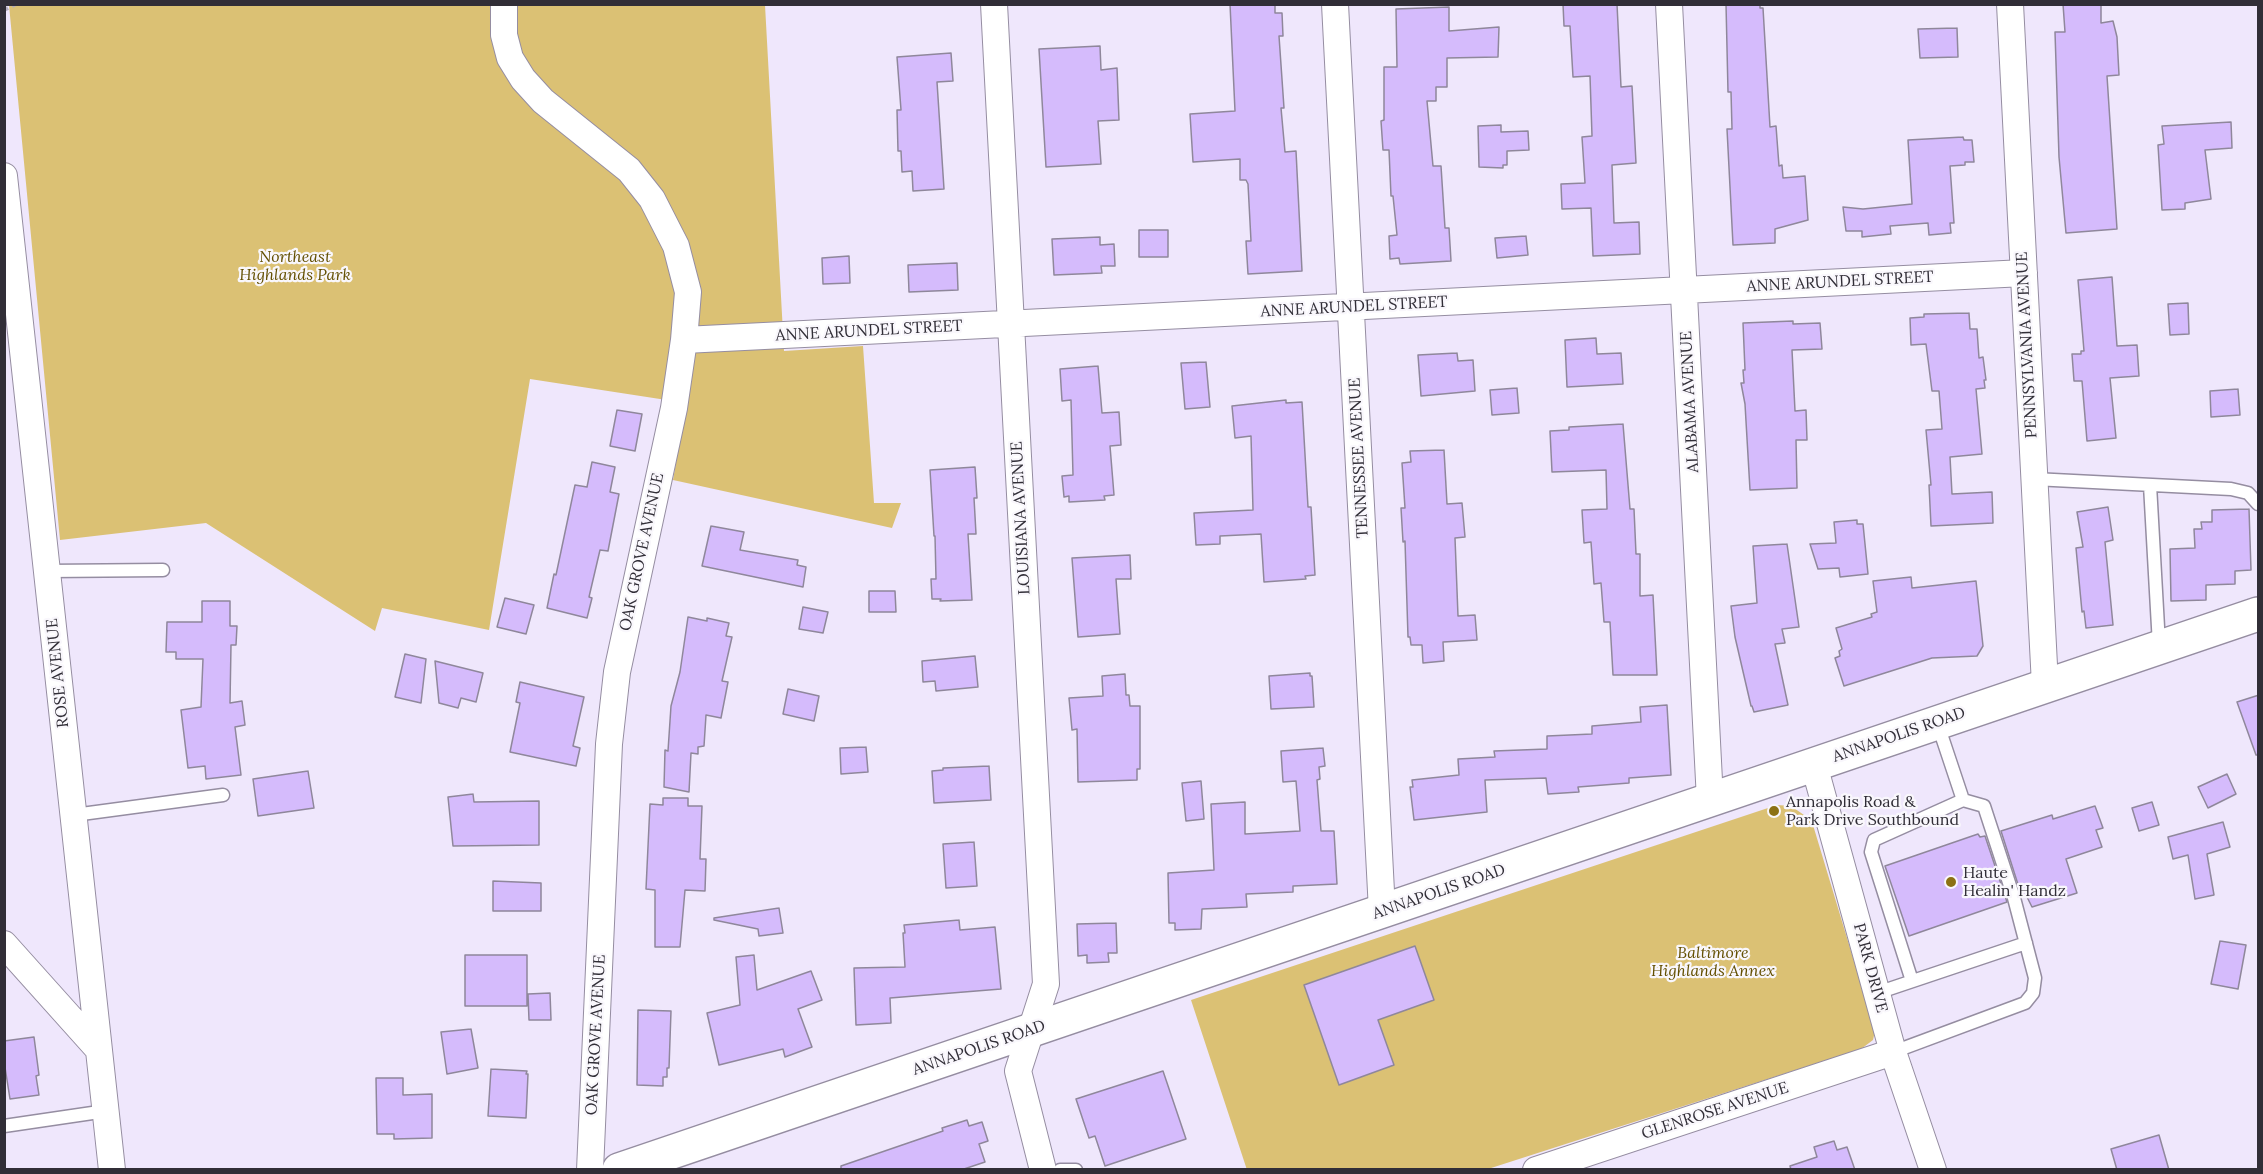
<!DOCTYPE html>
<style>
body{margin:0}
#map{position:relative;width:2263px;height:1174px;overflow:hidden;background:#efe7fc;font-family:Lora,serif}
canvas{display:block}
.frame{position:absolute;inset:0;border:6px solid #312e37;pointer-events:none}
</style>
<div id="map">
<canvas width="2263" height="1174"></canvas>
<div class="frame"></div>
</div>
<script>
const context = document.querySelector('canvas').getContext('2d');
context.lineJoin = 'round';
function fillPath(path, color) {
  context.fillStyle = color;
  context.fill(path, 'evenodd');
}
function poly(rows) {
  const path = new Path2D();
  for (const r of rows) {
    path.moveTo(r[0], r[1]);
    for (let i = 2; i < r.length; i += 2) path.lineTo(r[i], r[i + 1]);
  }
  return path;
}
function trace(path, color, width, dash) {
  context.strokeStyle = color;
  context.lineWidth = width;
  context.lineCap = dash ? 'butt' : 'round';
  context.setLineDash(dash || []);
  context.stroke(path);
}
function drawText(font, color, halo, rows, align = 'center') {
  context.font = font + ' Lora,serif';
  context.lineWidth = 4.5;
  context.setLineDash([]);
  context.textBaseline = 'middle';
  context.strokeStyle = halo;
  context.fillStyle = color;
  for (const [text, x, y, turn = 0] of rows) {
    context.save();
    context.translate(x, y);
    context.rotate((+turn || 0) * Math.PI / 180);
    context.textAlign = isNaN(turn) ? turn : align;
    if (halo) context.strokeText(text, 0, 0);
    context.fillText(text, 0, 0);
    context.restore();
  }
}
fillPath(poly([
 [9,5,765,5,784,351,863,346,874,503,901,503,892,528,673,480,686,403,530,379,489,630,382,608,375,631,206,523,60,540],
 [1777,805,1791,806,1804,815,1813,825,1875,1031,1873,1040,1861,1049,1488,1169,1247,1170,1191,1000]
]), '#dbc174');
const building = poly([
 [1230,4,1275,4,1275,13,1282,13,1283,36,1279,36,1284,108,1281,108,1285,152,1296,151,1302,271,1248,274,1246,241,1251,241,1248,184,1246,180,1240,180,1240,159,1193,162,1190,114,1235,111,1230,4],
 [1563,4,1617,4,1621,87,1632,86,1636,163,1612,165,1614,223,1639,222,1640,254,1593,256,1591,208,1562,209,1561,184,1585,183,1582,137,1592,136,1590,76,1573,77,1570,26,1564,26,1563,4],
 [1726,4,1760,4,1760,8,1763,8,1770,127,1776,126,1779,166,1782,165,1783,178,1805,176,1808,220,1775,229,1775,243,1733,245,1727,129,1732,129,1731,92,1728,92,1726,4],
 [2063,4,2101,4,2101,23,2113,21,2117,37,2119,75,2107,76,2117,229,2066,233,2059,157,2055,32,2065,32,2063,4],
 [1449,7,1449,31,1499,27,1498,57,1447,58,1447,87,1436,87,1436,101,1427,101,1433,166,1441,166,1445,228,1449,228,1451,261,1400,264,1399,258,1390,259,1389,236,1397,235,1393,196,1391,196,1389,150,1383,150,1381,121,1384,120,1384,67,1397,67,1396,9,1449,7],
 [1957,28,1958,57,1920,58,1918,29,1957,28],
 [1100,46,1101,70,1117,68,1119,120,1098,121,1101,164,1046,167,1039,49,1100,46],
 [951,53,953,81,937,82,944,189,913,191,912,171,902,172,901,151,898,151,897,110,901,110,897,57,951,53],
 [2231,122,2232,148,2205,150,2211,199,2185,203,2185,209,2162,210,2158,145,2164,144,2162,126,2231,122],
 [1501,125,1501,132,1528,131,1529,150,1507,151,1507,165,1503,165,1503,168,1479,167,1478,126,1501,125],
 [1963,137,1964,140,1972,140,1974,162,1965,162,1965,165,1950,166,1954,223,1950,223,1951,233,1929,235,1928,223,1890,226,1891,234,1862,237,1862,231,1846,231,1843,207,1863,209,1912,204,1908,140,1963,137],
 [1139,230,1168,230,1168,257,1139,257,1139,230],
 [1526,236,1528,255,1497,258,1495,238,1526,236],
 [1100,237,1100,245,1114,244,1115,266,1101,266,1102,273,1054,275,1052,239,1100,237],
 [849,256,850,283,823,284,822,258,849,256],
 [957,263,958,290,909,292,908,265,957,263],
 [2112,277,2117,346,2137,345,2139,376,2110,378,2116,438,2087,441,2082,381,2074,381,2072,354,2081,354,2081,351,2084,351,2078,280,2112,277],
 [2188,303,2189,334,2170,335,2168,304,2188,303],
 [1969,313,1970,329,1977,329,1979,358,1983,357,1986,380,1984,380,1985,388,1976,389,1982,454,1950,457,1952,494,1992,492,1993,523,1931,526,1929,485,1931,485,1926,430,1942,429,1939,391,1932,391,1926,344,1911,345,1910,318,1924,317,1924,314,1969,313],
 [1793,321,1793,324,1820,323,1822,349,1792,350,1795,411,1806,410,1807,440,1796,440,1797,488,1750,490,1745,404,1741,383,1744,383,1743,370,1745,370,1743,323,1793,321],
 [1596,338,1597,354,1621,353,1623,384,1567,387,1565,340,1596,338],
 [1457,353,1458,361,1473,360,1475,391,1421,396,1418,355,1457,353],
 [1206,362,1210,407,1185,409,1181,363,1206,362],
 [1098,366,1102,413,1119,412,1121,445,1110,446,1114,495,1104,496,1105,500,1069,502,1069,496,1064,497,1062,476,1073,475,1071,400,1062,401,1060,369,1098,366],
 [1517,388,1519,413,1492,415,1490,390,1517,388],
 [2238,389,2240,415,2211,417,2210,391,2238,389],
 [1286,400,1286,403,1302,402,1308,507,1311,507,1315,575,1305,576,1306,579,1264,582,1261,534,1220,536,1220,544,1196,545,1194,513,1253,510,1251,436,1235,438,1232,406,1286,400],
 [617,410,642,414,635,451,610,446,617,410],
 [1623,424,1630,509,1634,509,1636,554,1640,554,1640,596,1653,595,1657,675,1613,675,1610,622,1604,622,1601,583,1594,584,1591,542,1584,543,1582,510,1607,509,1606,470,1552,472,1550,431,1569,430,1569,427,1623,424],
 [1444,450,1447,504,1462,503,1465,537,1455,538,1458,616,1475,615,1477,640,1443,642,1444,661,1423,663,1422,645,1411,645,1410,637,1408,637,1405,541,1403,542,1401,508,1405,508,1402,463,1411,462,1410,451,1444,450],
 [592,462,615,467,610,492,619,494,608,551,600,550,589,597,592,598,587,618,547,608,554,574,556,575,575,485,587,487,592,462],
 [975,467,977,498,974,498,976,534,968,534,972,600,940,601,941,599,932,599,931,579,936,579,935,536,934,536,930,470,975,467],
 [2108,507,2113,540,2105,542,2113,625,2086,628,2084,611,2082,612,2076,548,2083,547,2077,512,2108,507],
 [2249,509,2251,570,2235,571,2235,584,2206,585,2206,600,2171,601,2170,549,2195,548,2194,529,2202,529,2201,522,2212,522,2212,510,2249,509],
 [1857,520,1857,524,1863,524,1868,574,1840,577,1839,568,1818,569,1810,544,1836,543,1834,522,1857,520],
 [711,526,744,532,740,550,798,560,797,565,806,567,803,587,702,566,711,526],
 [1787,544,1799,627,1782,629,1785,643,1775,644,1788,705,1754,712,1752,706,1751,706,1735,637,1731,606,1757,603,1753,546,1787,544],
 [1130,555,1131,579,1116,579,1120,634,1078,637,1072,558,1130,555],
 [1911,577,1912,588,1976,581,1983,646,1977,656,1932,658,1844,686,1835,658,1840,656,1839,651,1842,649,1836,628,1872,617,1871,614,1877,612,1873,581,1911,577],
 [869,591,895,591,896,612,869,612,869,591],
 [505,598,534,605,526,634,497,627,505,598],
 [202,601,230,601,230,626,237,626,236,645,231,645,230,703,242,701,245,725,235,727,241,775,206,779,205,766,188,768,181,710,201,707,203,659,176,659,176,652,166,652,167,622,202,622,202,601],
 [803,607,828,612,823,633,799,629,803,607],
 [688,617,707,621,707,618,729,623,726,636,732,637,722,681,728,682,721,718,706,715,704,746,698,747,698,754,691,753,689,792,664,787,665,750,668,751,671,706,680,672,688,617],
 [405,654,426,659,421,703,395,697,405,654],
 [975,656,978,687,936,691,935,681,923,682,922,661,975,656],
 [435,661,483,673,476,702,461,698,458,708,439,703,435,661],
 [1310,673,1310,676,1312,676,1314,707,1271,709,1269,676,1310,673],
 [1125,674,1126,695,1129,695,1130,706,1140,706,1140,769,1137,769,1137,780,1078,782,1077,729,1072,730,1069,698,1103,696,1102,676,1125,674],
 [520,682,584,697,573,746,580,748,576,766,510,752,520,703,516,702,520,682],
 [788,689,819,696,814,721,783,714,788,689],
 [2259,695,2259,755,2256,755,2237,702,2259,695],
 [1667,705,1671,775,1629,778,1629,783,1578,787,1579,792,1548,794,1546,778,1485,780,1487,812,1414,820,1410,787,1413,787,1412,780,1459,775,1458,759,1495,757,1494,751,1547,749,1547,736,1592,734,1592,726,1641,722,1640,707,1667,705],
 [866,747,868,772,841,774,840,748,866,747],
 [1323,748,1325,766,1319,767,1320,779,1317,780,1321,831,1334,831,1337,884,1293,886,1293,892,1246,894,1247,907,1202,909,1201,929,1175,930,1175,923,1169,923,1168,873,1214,870,1211,804,1245,802,1245,834,1300,831,1296,781,1283,782,1281,751,1323,748],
 [989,766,991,800,934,803,932,771,943,770,943,768,989,766],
 [308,771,314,808,258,816,253,779,308,771],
 [2227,774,2236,794,2208,808,2198,787,2227,774],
 [1201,781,1204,819,1186,821,1182,783,1201,781],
 [473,794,474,802,539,801,539,845,453,846,448,797,473,794],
 [663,798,688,798,688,806,702,806,700,859,706,859,705,891,685,890,680,947,655,947,655,890,646,889,650,804,663,805,663,798],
 [2152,802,2159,825,2139,831,2132,808,2152,802],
 [2095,806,2103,828,2096,830,2102,847,2066,859,2077,893,2032,907,2026,895,2022,897,2001,831,2052,815,2053,819,2095,806],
 [2223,822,2230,847,2207,854,2214,895,2195,899,2188,855,2173,859,2168,837,2223,822],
 [1978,834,1980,837,1985,836,2007,902,1909,936,1885,866,1978,834],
 [974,842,977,886,946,888,943,844,974,842],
 [493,881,541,883,541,911,493,911,493,881],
 [779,908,783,933,759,936,758,929,714,920,714,918,779,908],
 [959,920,960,930,995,927,1001,989,890,998,891,1023,856,1025,854,968,905,967,903,933,905,933,904,925,959,920],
 [1116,923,1117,953,1108,953,1109,962,1087,963,1087,955,1078,956,1077,924,1116,923],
 [2220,941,2246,945,2238,989,2211,984,2220,941],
 [1415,946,1434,1000,1378,1020,1394,1065,1339,1085,1304,985,1415,946],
 [465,955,527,955,527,1006,465,1006,465,955],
 [754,955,757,990,811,971,822,1000,798,1009,812,1047,785,1057,783,1049,719,1065,707,1013,740,1005,736,957,754,955],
 [550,993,551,1020,529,1020,528,994,550,993],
 [638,1010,671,1011,669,1068,667,1068,667,1077,663,1077,663,1086,637,1085,638,1010],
 [471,1029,478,1068,447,1074,441,1032,471,1029],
 [34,1037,39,1075,36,1076,39,1095,10,1099,4,1061,4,1041,34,1037],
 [491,1069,527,1071,526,1074,528,1074,526,1118,488,1116,491,1069],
 [1163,1071,1186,1139,1105,1166,1095,1136,1089,1138,1076,1099,1163,1071],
 [376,1078,403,1078,403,1095,432,1094,432,1138,394,1139,394,1134,377,1134,376,1078],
 [967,1120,969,1126,982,1122,988,1141,979,1144,985,1162,961,1170,841,1170,841,1166,943,1131,942,1128,967,1120],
 [2159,1135,2169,1170,2117,1170,2111,1149,2159,1135],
 [1834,1141,1837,1150,1847,1147,1855,1170,1791,1170,1790,1166,1817,1157,1814,1147,1834,1141]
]);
fillPath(building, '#d5bbfc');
trace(building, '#8f879b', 1.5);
const lane = poly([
 [2034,479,2231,489,2248,493,2258,504],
 [2150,485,2159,645],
 [47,571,163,570],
 [74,815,223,795],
 [1912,981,1871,852,1874,840,1963,800],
 [1877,993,2026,943],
 [1893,1052,2025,1003,2033,993,2035,978,2014,898,1984,806,1963,800,1938,725],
 [4,1126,106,1111],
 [1060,1170,1076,1170]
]);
const street = poly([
 [504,4,504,35,510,58,523,79,543,101,629,170,652,199,676,246,688,292,684,340,674,408,617,672,609,744,590,1170],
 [994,4,1046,984,1018,1071,1043,1170],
 [1335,4,1382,911],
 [1669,4,1710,800],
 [2010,4,2045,685],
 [4,176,112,1170],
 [684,340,2024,273],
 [1814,765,1893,1052,1933,1170],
 [4,944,99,1050],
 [1536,1170,1893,1052]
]);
const secondary = poly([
 [619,1170,2258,614]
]);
trace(lane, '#958da1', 15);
trace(street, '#958da1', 28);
trace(secondary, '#958da1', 36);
trace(poly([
 [4,10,16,4]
]), '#b3adbe', 4, [4.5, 4.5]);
trace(lane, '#fff', 12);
trace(street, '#fff', 26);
trace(secondary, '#fff', 33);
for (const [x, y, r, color] of [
 [1774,811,6,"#8c7114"],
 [1951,882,6,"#8c7114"]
]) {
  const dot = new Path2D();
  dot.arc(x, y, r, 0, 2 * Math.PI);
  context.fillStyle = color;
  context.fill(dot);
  trace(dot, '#f9f7fc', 2);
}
drawText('italic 16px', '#634f01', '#f9f7fc', [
 ["Northeast",295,257],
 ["Highlands Park",295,275],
 ["Baltimore",1713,953],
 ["Highlands Annex",1713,971]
]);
drawText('16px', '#312e37', '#f9f7fc', [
 ["ANNE ARUNDEL STREET",1840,282,-3],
 ["ANNE ARUNDEL STREET",1354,307,-3],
 ["ANNE ARUNDEL STREET",869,331,-3],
 ["PENNSYLVANIA AVENUE",2027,345,-93],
 ["ALABAMA AVENUE",1690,402,-93],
 ["TENNESSEE AVENUE",1359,458,-93],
 ["LOUISIANA AVENUE",1021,518,-93],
 ["OAK GROVE AVENUE",642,552,-78],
 ["ROSE AVENUE",58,673,-96],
 ["ANNAPOLIS ROAD",1899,735,-19],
 ["ANNAPOLIS ROAD",1439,892,-19],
 ["PARK DRIVE",1870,968,75],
 ["OAK GROVE AVENUE",596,1035,-87],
 ["ANNAPOLIS ROAD",979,1048,-19],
 ["GLENROSE AVENUE",1715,1111,-18]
]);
drawText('16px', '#312e37', '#f9f7fc', [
 ["Annapolis Road &",1786,802],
 ["Park Drive Southbound",1786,820],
 ["Haute",1963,873],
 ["Healin' Handz",1963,891]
], 'left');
</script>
